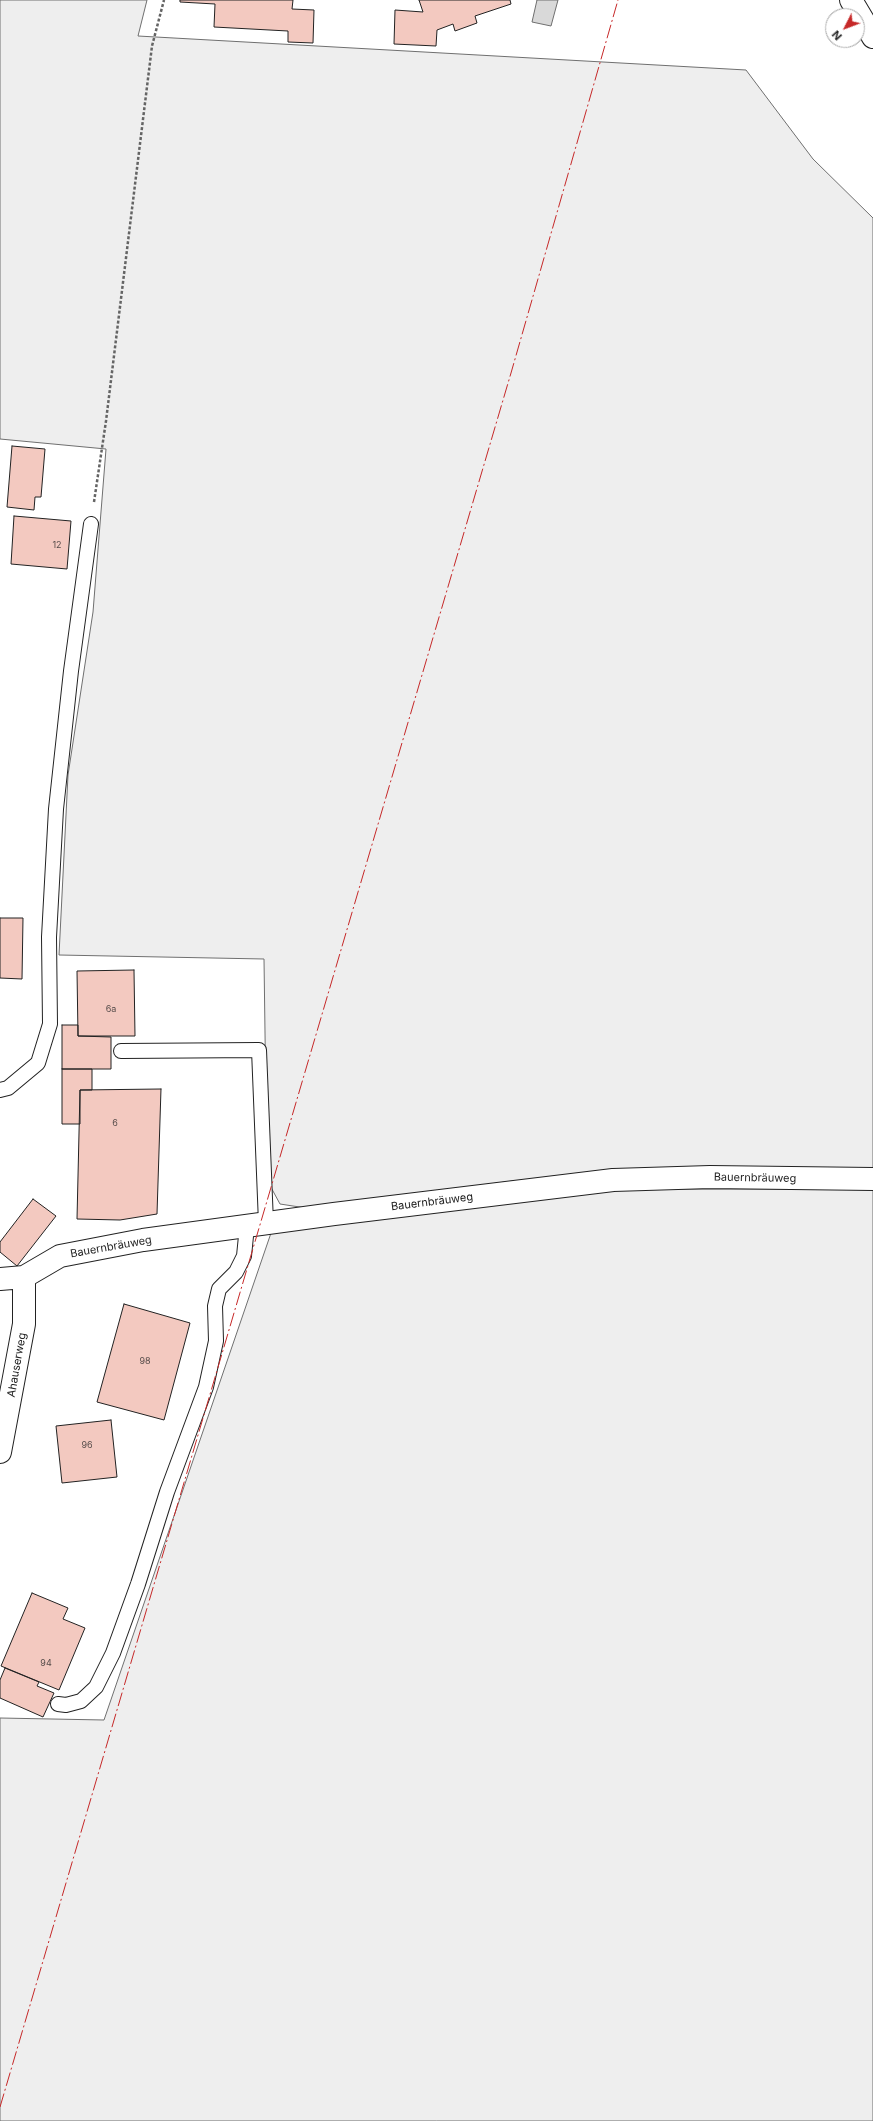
<!DOCTYPE html>
<meta charset="utf-8">
<style>
body{margin:0}
#map{position:relative;width:873px;height:2121px;overflow:hidden;background:#fff;font-family:Inter,sans-serif}
canvas{display:block}
.north{position:absolute;left:825px;top:8px;width:40px;height:40px;box-sizing:border-box;background:#fff;border:1px solid #a7a7a7;border-radius:50%;rotate:228deg;font-size:11px;font-weight:700;line-height:16px;text-align:center;color:#222}
.north::after{content:'';display:block;margin:auto;width:14px;height:18px;background:#c62828;clip-path:polygon(50% 0,100% 100%,50% 72%,0 100%)}
</style>
<div id="map">
<canvas width="873" height="2121"></canvas>
<div class="north">N</div>
</div>
<script>
const context = document.querySelector('canvas').getContext('2d');
context.lineJoin = 'round';
function fillPath(path, color) {
  context.fillStyle = color;
  context.fill(path, 'evenodd');
}
function poly(rows) {
  const path = new Path2D();
  for (const r of rows) {
    path.moveTo(r[0], r[1]);
    for (let i = 2; i < r.length; i += 2) path.lineTo(r[i], r[i + 1]);
  }
  return path;
}
function trace(path, color, width, dash) {
  context.strokeStyle = color;
  context.lineWidth = width;
  context.lineCap = dash ? 'butt' : 'round';
  context.setLineDash(dash || []);
  context.stroke(path);
}
function drawText(font, color, halo, rows, align = 'center') {
  context.font = font + ' Inter,sans-serif';
  context.lineWidth = 3;
  context.setLineDash([]);
  context.textBaseline = 'middle';
  context.strokeStyle = halo;
  context.fillStyle = color;
  for (const [text, x, y, turn = 0] of rows) {
    context.save();
    context.translate(x, y);
    context.rotate((+turn || 0) * Math.PI / 180);
    context.textAlign = isNaN(turn) ? turn : align;
    if (halo) context.strokeText(text, 0, 0);
    context.fillText(text, 0, 0);
    context.restore();
  }
}
const green = poly([
 [0,0,147,0,138,36,746,70,813,159,873,218,873,1172,649,1170,513,1181,306,1208,280,1204,267,1180,264,959,59,955,68,775,93,612,106,449,0,439,0,0],
 [605,1189,873,1189,873,2121,0,2121,0,1718,104,1720,271,1233,605,1189]
]);
fillPath(green, '#eee');
trace(green, '#6f6f6f', 1);
const water = poly([
 [537,0,558,0,551,26,532,22,537,0]
]);
fillPath(water, '#d9d9d9');
trace(water, '#6f6f6f', 1);
const building = poly([
 [180,0,293,0,292,9,314,10,313,43,288,42,288,31,214,27,215,4,180,2,180,0],
 [419,0,510,0,511,4,475,16,477,23,455,31,453,24,437,30,436,46,394,44,395,10,423,12,419,0],
 [12,446,45,449,41,497,35,497,34,510,7,507,12,446],
 [14,516,71,521,67,569,11,564,14,516],
 [0,918,23,918,22,979,0,978,0,918],
 [134,970,135,1036,78,1036,77,971,134,970],
 [62,1025,78,1025,78,1036,111,1037,111,1069,62,1069,62,1025],
 [62,1069,92,1069,92,1090,80,1090,80,1124,62,1124,62,1069],
 [161,1089,157,1214,120,1220,77,1219,80,1090,161,1089],
 [33,1199,56,1216,17,1266,0,1252,0,1242,33,1199],
 [124,1304,190,1323,164,1420,97,1402,124,1304],
 [111,1420,117,1477,62,1483,56,1426,111,1420],
 [32,1593,68,1608,63,1619,85,1628,59,1690,1,1666,32,1593],
 [5,1668,39,1682,37,1686,54,1693,43,1717,0,1698,0,1680,5,1668]
]);
fillPath(building, '#f3c9c0');
trace(building, '#222', 1);
const service = poly([
 [121,1051,259,1050,266,1223],
 [0,1090,8,1088,38,1063,50,1024,49,937,56,809,71,671,91,524],
 [58,1704,66,1705,81,1701,96,1687,113,1653,138,1584,167,1492,206,1387,216,1341,215,1306,219,1289,236,1272,244,1256,247,1226]
]);
const minor = poly([
 [0,1279,24,1277,60,1256,143,1240,334,1214,613,1180,710,1177,873,1179],
 [0,1452,24,1324,24,1277]
]);
const tertiary = poly([
 [851,0,873,37]
]);
trace(service, '#222', 16);
trace(minor, '#222', 24);
trace(tertiary, '#222', 24);
trace(poly([
 [94,502,106,421,152,46,164,0]
]), '#646464', 2.5, [3, 2]);
trace(service, '#fff', 14);
trace(minor, '#fff', 22);
trace(tertiary, '#fff', 22);
trace(poly([
 [0,2107,511,373,618,0]
]), '#c62828', 1, [14, 3, 2, 3]);
drawText('9px', '#564c4a', null, [
 ["12",57,545],
 ["6a",111,1009],
 ["6",115,1123],
 ["98",145,1361],
 ["96",87,1445],
 ["94",46,1663]
]);
drawText('11px', '#222', '#fff', [
 ["Bauernbräuweg",755,1178,1],
 ["Bauernbräuweg",432,1202,-7],
 ["Bauernbräuweg",111,1247,-10],
 ["Ahauserweg",17,1365,-80]
]);
</script>
